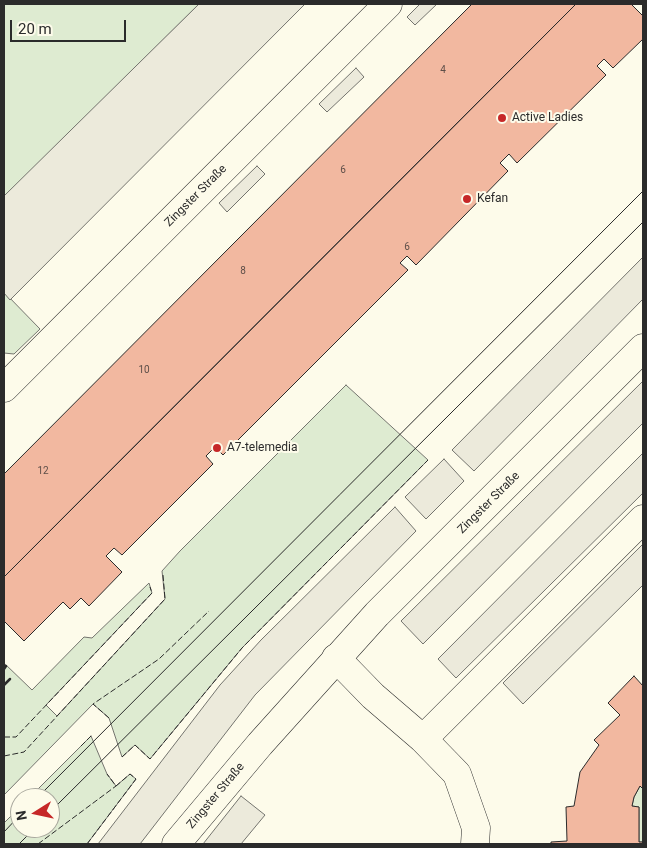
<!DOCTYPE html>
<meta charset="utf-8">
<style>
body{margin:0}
#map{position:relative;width:647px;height:848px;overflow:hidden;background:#fdfbea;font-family:Roboto,sans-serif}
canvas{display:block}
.frame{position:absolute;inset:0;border:5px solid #2b2b2b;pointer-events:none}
.north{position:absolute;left:10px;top:788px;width:50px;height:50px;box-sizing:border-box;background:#fdfbea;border:1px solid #a9a89e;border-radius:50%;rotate:260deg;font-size:14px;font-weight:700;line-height:20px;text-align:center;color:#2b2b2b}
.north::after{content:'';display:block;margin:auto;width:18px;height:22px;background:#c62828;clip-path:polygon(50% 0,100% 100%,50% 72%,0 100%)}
.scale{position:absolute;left:10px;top:20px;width:116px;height:22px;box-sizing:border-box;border:2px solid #2b2b2b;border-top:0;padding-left:6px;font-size:15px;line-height:18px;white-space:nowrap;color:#2b2b2b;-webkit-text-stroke:4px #fdfbea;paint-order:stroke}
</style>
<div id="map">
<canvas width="647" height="848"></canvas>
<div class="frame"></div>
<div class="north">N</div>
<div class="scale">20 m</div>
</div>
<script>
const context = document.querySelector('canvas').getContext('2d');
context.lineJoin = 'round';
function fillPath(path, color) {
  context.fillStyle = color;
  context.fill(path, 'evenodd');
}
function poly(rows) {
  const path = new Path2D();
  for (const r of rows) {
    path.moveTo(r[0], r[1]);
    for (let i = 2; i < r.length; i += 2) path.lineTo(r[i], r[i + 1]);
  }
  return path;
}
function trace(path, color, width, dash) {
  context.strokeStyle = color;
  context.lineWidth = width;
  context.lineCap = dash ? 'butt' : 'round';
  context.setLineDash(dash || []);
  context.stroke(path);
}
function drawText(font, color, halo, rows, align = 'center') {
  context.font = font + ' Roboto,sans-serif';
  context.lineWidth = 4;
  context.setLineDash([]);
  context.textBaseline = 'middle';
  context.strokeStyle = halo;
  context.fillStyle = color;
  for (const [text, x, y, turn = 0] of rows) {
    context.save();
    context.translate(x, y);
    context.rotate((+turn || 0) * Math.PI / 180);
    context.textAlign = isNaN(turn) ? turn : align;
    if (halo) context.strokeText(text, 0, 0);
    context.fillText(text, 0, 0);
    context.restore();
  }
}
const green = poly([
 [4,4,199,4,4,198,4,4],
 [4,292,40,329,14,354,4,353,4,292],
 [346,385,428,460,242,648,150,759,135,745,122,757,109,718,93,704,4,795,4,663,32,690,84,637,92,638,149,583,152,593,46,705,57,716,165,599,162,571,180,551,346,385],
 [91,736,107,774,116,786,130,774,136,779,87,844,4,844,4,823,20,807,20,828,50,828,50,798,29,798,91,736],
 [640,786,643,789,643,842,639,842,639,807,632,806,634,797,640,786]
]);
fillPath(green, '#deebd1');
trace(green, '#74746e', 1);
const parking = poly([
 [199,4,305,4,10,300,4,293,4,196,199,4],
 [420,4,437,4,415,25,407,17,420,4],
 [356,68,364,77,327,112,319,104,356,68],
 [257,166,265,174,227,212,219,203,257,166],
 [643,257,643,299,474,471,452,450,643,257],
 [643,381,643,423,423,644,401,621,643,381],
 [643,453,643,493,456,678,438,659,643,453],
 [444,459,464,481,426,519,405,497,444,459],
 [395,507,416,531,255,695,140,844,98,844,220,685,261,640,395,507],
 [643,544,643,585,523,704,503,683,643,544],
 [241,796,265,815,241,844,203,844,241,796]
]);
fillPath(parking, '#eceadb');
trace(parking, '#74746e', 1);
const building = poly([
 [472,4,576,4,5,576,4,574,4,474,472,4],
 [576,4,631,4,643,16,643,39,613,68,604,59,597,66,606,75,517,163,509,154,500,163,508,171,416,265,407,256,400,263,408,270,223,455,215,447,206,456,213,464,122,555,114,548,106,556,122,572,89,606,81,598,70,609,63,602,24,641,4,621,4,574,5,576,576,4],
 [634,676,643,686,643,789,640,786,634,797,632,806,639,807,639,842,643,842,643,844,551,844,551,842,567,841,566,807,574,806,580,772,599,745,594,740,620,715,608,703,634,676]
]);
fillPath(building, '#f2b8a0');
trace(building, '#2b2b2b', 1);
const minor = poly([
 [4,388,388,4],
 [336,658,373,696,423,739,457,774,476,828,475,844],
 [423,739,643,519]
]);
const tertiary = poly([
 [176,844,260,744,377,614,643,348]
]);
trace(minor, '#2b2b2b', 29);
trace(tertiary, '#2b2b2b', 29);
trace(minor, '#fdfbea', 28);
trace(tertiary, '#fdfbea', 28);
trace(poly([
 [37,798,643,191],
 [50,812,643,222],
 [4,832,20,815],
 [19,844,35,828]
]), '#2b2b2b', 1);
trace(poly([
 [109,718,93,704,159,659,209,611],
 [4,737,16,737,152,593,150,587],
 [81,746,91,736],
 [4,756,24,752,165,599,163,575],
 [122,757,135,745,150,759,242,648,428,460],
 [38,844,116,786],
 [87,844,136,779,130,774,116,786,107,774]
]), '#2b2b2b', 1, [6, 2.5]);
trace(poly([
 [4,669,6,666],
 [4,685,10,679]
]), '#2b2b2b', 2.5);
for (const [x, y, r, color] of [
 [502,118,5,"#c62828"],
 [467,199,5,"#c62828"],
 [217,448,5,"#c62828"]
]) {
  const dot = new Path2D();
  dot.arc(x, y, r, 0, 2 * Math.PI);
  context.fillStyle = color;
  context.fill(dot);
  trace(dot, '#fdfbea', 2);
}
drawText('10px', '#5d4e48', null, [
 ["4",443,70],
 ["6",343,170],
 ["6",407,247],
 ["8",243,271],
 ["10",144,370],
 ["12",43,471]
]);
drawText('12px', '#2b2b2b', '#fdfbea', [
 ["Active Ladies",512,118],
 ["Kefan",477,199],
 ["A7-telemedia",227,448]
], 'left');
drawText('12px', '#2b2b2b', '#fdfbea', [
 ["Zingster Straße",196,196,-45],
 ["Zingster Straße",489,503,-45],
 ["Zingster Straße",216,796,-50]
]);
</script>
